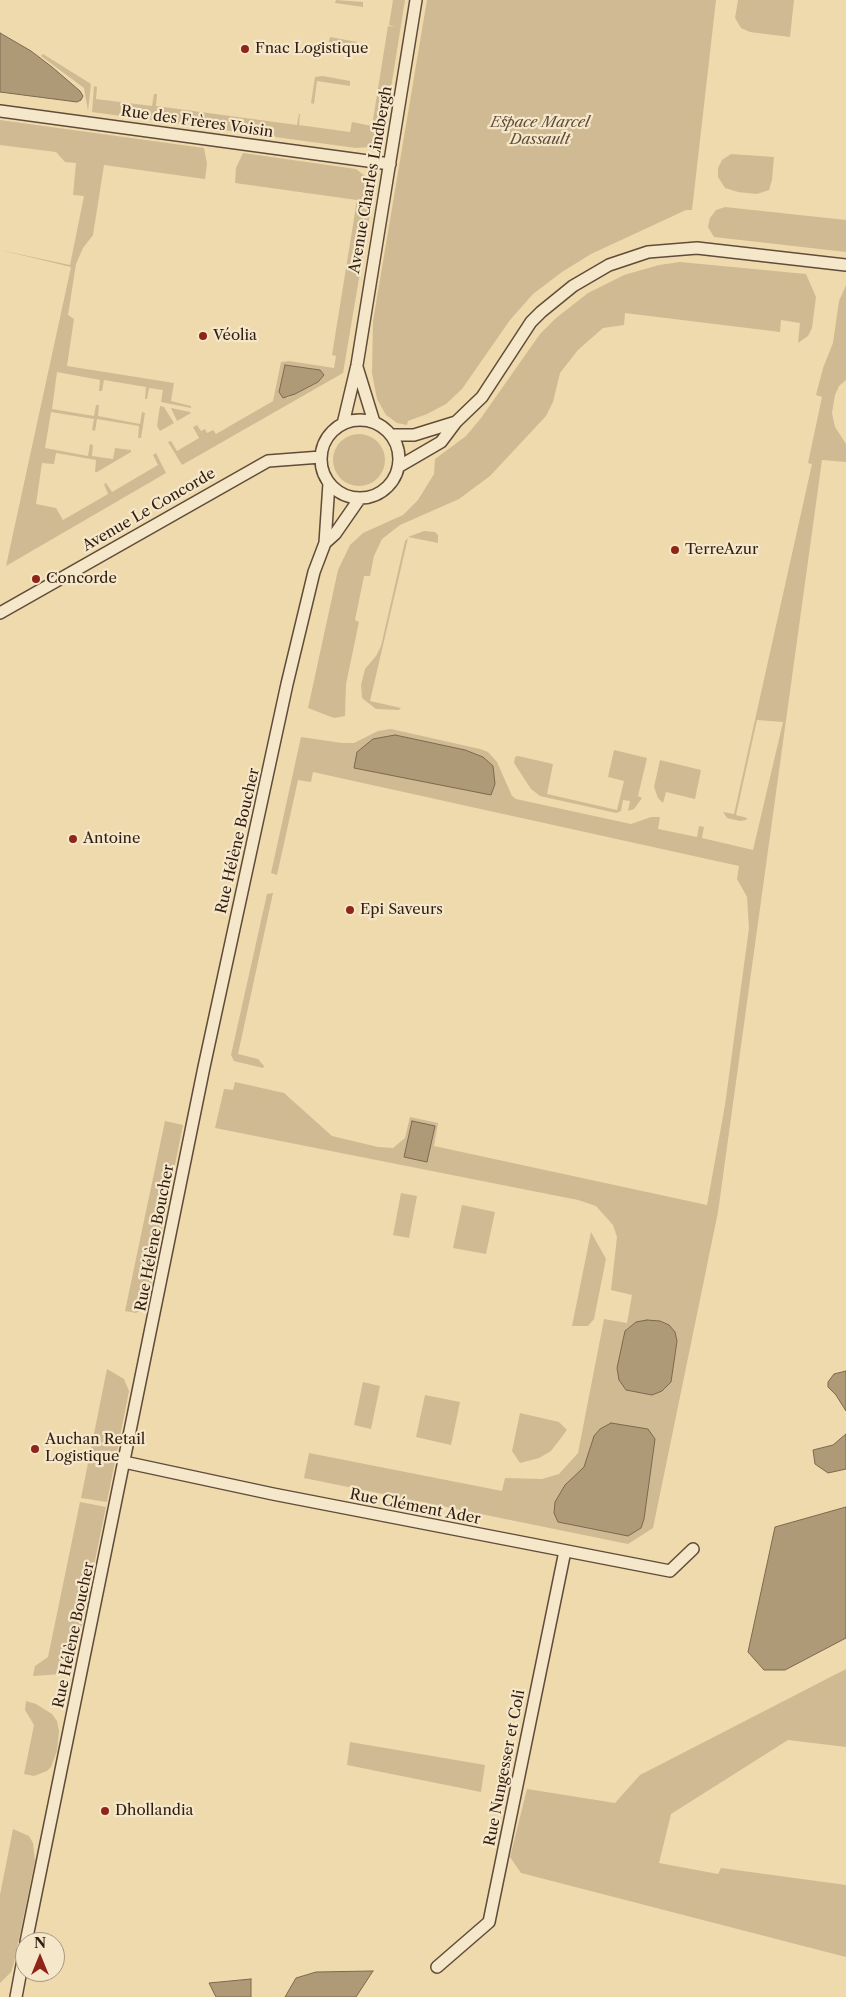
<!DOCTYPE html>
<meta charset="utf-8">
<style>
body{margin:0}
#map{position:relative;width:846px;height:1997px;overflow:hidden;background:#efdaad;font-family:"Libre Caslon Text",serif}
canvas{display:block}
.north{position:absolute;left:15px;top:1932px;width:50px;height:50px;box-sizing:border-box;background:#f5e7ca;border:1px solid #a79680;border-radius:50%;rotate:0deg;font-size:14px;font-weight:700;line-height:20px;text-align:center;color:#321d12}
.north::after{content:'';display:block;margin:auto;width:18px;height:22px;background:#8f2418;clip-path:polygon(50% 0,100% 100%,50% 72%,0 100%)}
</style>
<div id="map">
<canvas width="846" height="1997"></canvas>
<div class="north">N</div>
</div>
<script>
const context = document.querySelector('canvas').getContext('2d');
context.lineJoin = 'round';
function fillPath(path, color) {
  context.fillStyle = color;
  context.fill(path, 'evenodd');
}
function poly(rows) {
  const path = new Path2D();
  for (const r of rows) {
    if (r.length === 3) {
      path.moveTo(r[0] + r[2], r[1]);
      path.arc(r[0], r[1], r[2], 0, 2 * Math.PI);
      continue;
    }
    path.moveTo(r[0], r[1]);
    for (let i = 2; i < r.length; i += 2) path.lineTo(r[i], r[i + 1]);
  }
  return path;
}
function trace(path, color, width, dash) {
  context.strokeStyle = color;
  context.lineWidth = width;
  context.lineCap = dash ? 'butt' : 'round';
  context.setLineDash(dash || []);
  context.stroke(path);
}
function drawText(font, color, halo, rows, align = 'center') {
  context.font = font + ' "Libre Caslon Text",serif';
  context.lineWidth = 4.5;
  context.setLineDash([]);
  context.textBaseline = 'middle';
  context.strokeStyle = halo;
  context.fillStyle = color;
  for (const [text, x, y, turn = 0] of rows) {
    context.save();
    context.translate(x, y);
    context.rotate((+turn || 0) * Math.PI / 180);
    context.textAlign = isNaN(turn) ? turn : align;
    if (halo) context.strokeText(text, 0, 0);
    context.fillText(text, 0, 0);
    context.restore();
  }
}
fillPath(poly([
 [336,0,363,2,363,7,335,3],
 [393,0,405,0,384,132,378,142,368,147,356,148,92,112,94,86,97,87,96,99,152,106,154,94,157,94,156,106,297,125,299,114,300,114,299,125,350,132,352,122,372,126,388,26,395,27,389,25],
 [427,0,716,0,692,210,686,210,591,254,562,272,533,294,510,320,462,389,446,404,427,414,408,421,407,425,397,423,386,415,377,399,372,373,373,321],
 [738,0,794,0,790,37,750,32,741,28,735,18],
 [330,37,357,42,356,47,329,42],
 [43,54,91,84,88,111,84,88,41,56],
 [323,76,350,81,350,86,317,81,314,104,311,103,315,77],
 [0,120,204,148,207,164,205,179,104,165,93,235,83,248,76,264,68,315,74,319,67,366,174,383,171,401,191,406,191,408,161,402,163,390,149,388,147,399,145,399,146,387,104,380,102,391,99,391,100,380,57,372,52,409,94,416,96,405,99,405,98,416,140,424,142,412,145,413,141,438,138,438,139,426,97,419,95,431,92,430,94,419,51,412,45,448,88,456,90,444,93,445,92,456,113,459,115,448,131,450,131,452,97,472,95,472,96,460,56,453,54,464,42,463,36,504,56,508,63,520,108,494,104,484,106,483,112,492,158,465,153,455,156,453,166,473,6,566,71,267,0,250,70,265,84,196,73,195,76,163,65,162,56,152,0,145],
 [243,153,356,169,370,180,373,196,343,373,182,465,168,442,171,441,177,451,199,438,193,427,197,425,201,431,205,429,207,433,213,430,216,434,273,401,281,362,289,361,334,368,336,356,332,355,357,200,235,183,236,168],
 [285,365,320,370,318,382,287,398],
 [731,154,774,157,772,180,769,190,757,194,738,192,725,188,718,177,718,168,722,160],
 [725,207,846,220,846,252,714,237,708,227,710,218,716,210],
 [680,262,806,274,816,297,812,328,808,336,798,343,800,323,781,320,780,332,625,313,624,325,603,328,578,350,560,373,553,402,546,416,490,476,459,499,400,525,382,539,374,556,370,576,364,576,355,620,359,622,346,684,345,716,334,718,308,708,338,570,350,545,363,533,403,515,418,500,434,474,435,459,466,436,481,418,540,334,556,318,588,293,624,275,659,265],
 [846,285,846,380,839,386,835,395,832,413,835,427,846,444,846,462,822,460,718,1212,653,1528,628,1544,304,1478,309,1453,502,1491,505,1478,542,1479,559,1474,578,1453,604,1319,627,1323,632,1295,611,1290,617,1237,613,1225,596,1206,578,1200,215,1128,224,1089,233,1090,235,1082,284,1093,332,1136,378,1147,393,1148,405,1138,410,1117,438,1123,434,1146,707,1205,725,1105,749,928,747,897,737,879,739,866,313,772,311,782,298,780,277,875,271,873,301,737,342,743,354,743,378,731,391,729,480,749,488,752,497,762,512,796,516,799,631,824,651,817,660,817,658,829,697,837,699,826,704,827,702,838,753,850,783,722,757,720,736,815,747,818,746,820,740,821,727,818,723,812,734,814,812,464,808,463,822,397,816,395,823,368,833,343,839,301],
 [160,406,164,407,174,423,160,431,157,426],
 [171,408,190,412,191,413,177,421],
 [359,460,26],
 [424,531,435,532,438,535,438,543,408,537],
 [408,538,370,701,401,708,399,710,376,709,362,698,361,685,365,669,376,656,381,646,405,541],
 [614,750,647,758,638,796,642,798,634,809,628,811,630,801,623,800,621,811,616,813,540,796,531,789,514,763,515,757,518,756,553,764,547,794,617,810,624,781,608,777],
 [660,760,701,770,695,799,666,792,663,803,658,798,654,787],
 [273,893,238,1054,258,1059,264,1066,263,1068,234,1061,231,1055,267,894],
 [165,1121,183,1125,148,1300,145,1308,136,1313,125,1311],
 [401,1193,417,1196,409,1238,393,1235],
 [462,1205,495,1212,486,1254,453,1248],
 [591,1232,606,1259,594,1319,588,1326,572,1326],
 [107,1369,124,1379,129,1391,107,1502,81,1498],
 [363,1382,380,1386,371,1429,354,1425],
 [425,1395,460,1402,451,1445,416,1437],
 [520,1413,559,1422,567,1430,551,1451,539,1458,520,1463,512,1451],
 [80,1502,106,1507,76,1653,74,1662,62,1674,33,1676,35,1666,48,1657],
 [846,1669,846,1747,788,1740,671,1814,659,1863,718,1874,721,1868,846,1885,846,1957,521,1873,510,1857,527,1789,615,1803,640,1775],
 [26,1701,36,1704,52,1714,57,1721,59,1731,57,1751,51,1767,47,1771,34,1776,24,1774,34,1725,25,1710],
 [350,1742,485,1765,481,1792,347,1765],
 [13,1829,29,1836,33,1843,35,1861,14,1963,11,1972,0,1983,0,1895]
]), '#cfba93');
const water = poly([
 [0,33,31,51,52,67,80,91,83,96,81,100,77,102,0,92,0,33],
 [285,365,320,370,324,375,318,382,295,394,283,398,279,392,285,365],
 [395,735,465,750,483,757,493,766,495,784,491,795,354,768,357,752,373,739,395,735],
 [412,1121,435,1126,427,1162,404,1157,412,1121],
 [647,1320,660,1321,669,1325,675,1332,677,1341,671,1382,662,1391,652,1395,626,1390,619,1380,617,1368,625,1331,636,1322,647,1320],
 [846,1371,846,1411,836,1395,828,1387,828,1382,834,1374,846,1371],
 [611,1423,648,1429,655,1439,644,1519,641,1528,628,1536,558,1522,554,1513,555,1502,565,1485,584,1467,594,1436,600,1429,611,1423],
 [846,1434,846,1469,828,1473,815,1464,813,1450,833,1445,846,1434],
 [846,1507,846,1638,785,1670,764,1670,748,1652,775,1527,846,1507],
 [373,1971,356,1997,285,1997,296,1978,316,1972,373,1971],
 [251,1979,251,1997,216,1997,209,1983,251,1979]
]);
fillPath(water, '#af9a78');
trace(water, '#7d684f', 1);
const street = poly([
 [0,111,390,164],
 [357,367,374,422],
 [360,459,39],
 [343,424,357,365,416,0],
 [391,435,414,435,456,422],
 [398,467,441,442,456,422,482,397,531,322,541,312,573,286,609,265,648,252,697,248,846,265],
 [325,543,335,534,360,498],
 [0,613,268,461,321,457],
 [124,1462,273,1494,670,1571,693,1549],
 [26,1942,204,1067,287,684,314,572,325,543,329,483],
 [437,1967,489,1922,565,1551],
 [16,1997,25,1949]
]);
trace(street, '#614c39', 14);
trace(street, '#f5e7ca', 11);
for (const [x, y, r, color] of [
 [245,49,5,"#8f2418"],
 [203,336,5,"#8f2418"],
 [675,550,5,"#8f2418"],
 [36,579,5,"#8f2418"],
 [73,839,5,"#8f2418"],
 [350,910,5,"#8f2418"],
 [35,1449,5,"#8f2418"],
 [105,1811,5,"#8f2418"]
]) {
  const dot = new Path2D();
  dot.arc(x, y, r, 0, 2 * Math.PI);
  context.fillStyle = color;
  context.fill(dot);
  trace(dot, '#f5e7ca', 2);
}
drawText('15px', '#321d12', '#f5e7ca', [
 ["Fnac Logistique",255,49],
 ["Véolia",213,336],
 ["TerreAzur",685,550],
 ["Concorde",46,579],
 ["Antoine",83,839],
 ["Epi Saveurs",360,910],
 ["Auchan Retail",45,1440],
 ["Logistique",45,1457],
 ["Dhollandia",115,1811]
], 'left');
drawText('15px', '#321d12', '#f5e7ca', [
 ["Rue des Frères Voisin",197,122,8],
 ["Avenue Charles Lindbergh",371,180,-80],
 ["Avenue Le Concorde",149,510,-30],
 ["Rue Hélène Boucher",238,841,-77],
 ["Rue Hélène Boucher",155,1238,-79],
 ["Rue Clément Ader",415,1507,11],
 ["Rue Hélène Boucher",74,1635,-78],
 ["Rue Nungesser et Coli",505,1768,-79]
]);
drawText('italic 15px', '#614c39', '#f5e7ca', [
 ["Espace Marcel",540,123],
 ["Dassault",540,140]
]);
</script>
